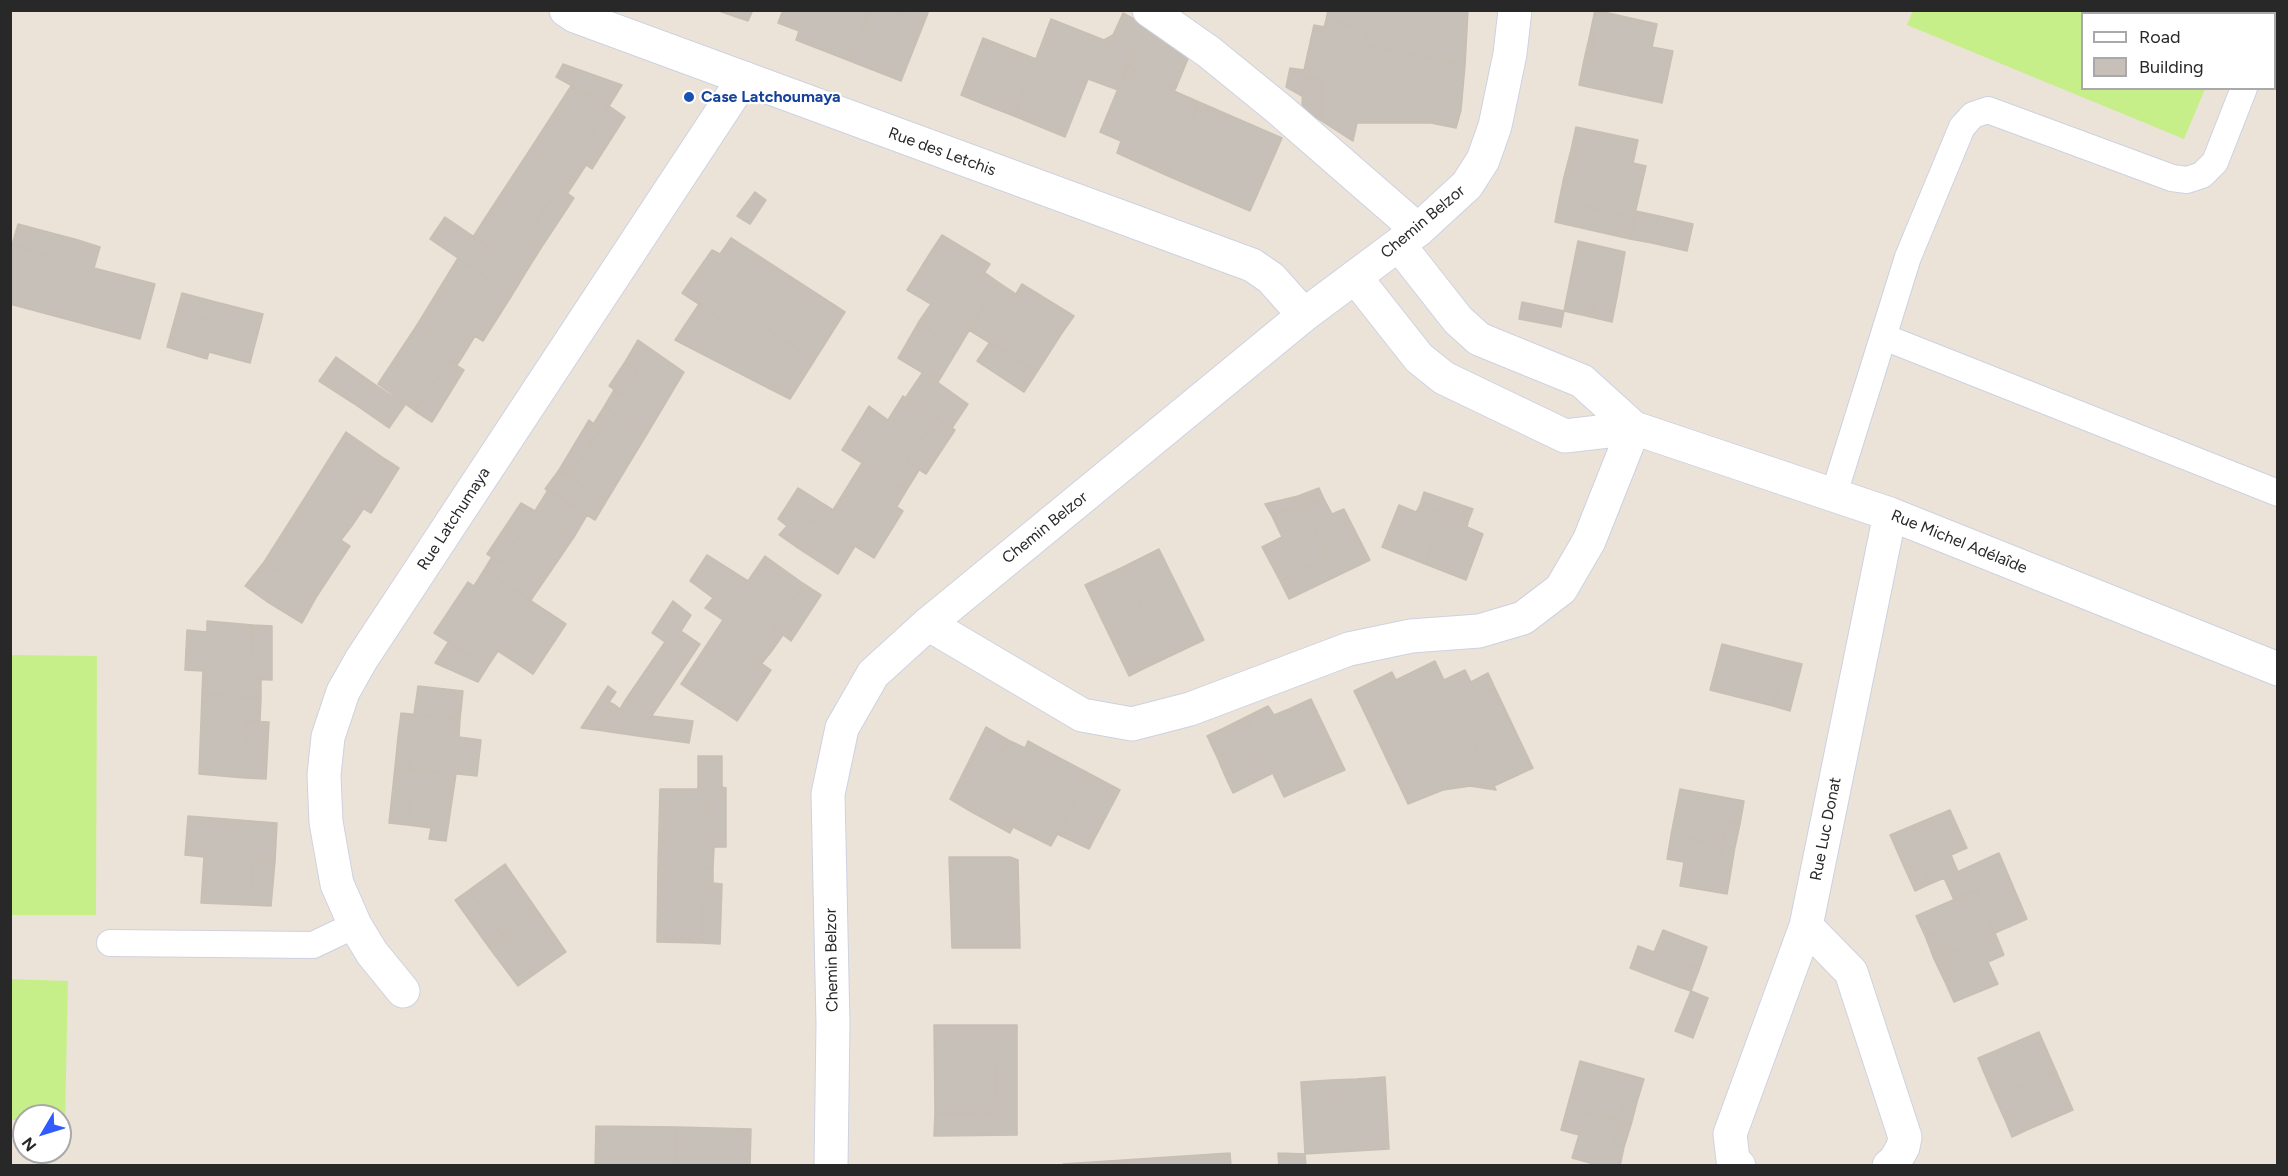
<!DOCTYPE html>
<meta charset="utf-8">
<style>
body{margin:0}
#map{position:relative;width:2288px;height:1176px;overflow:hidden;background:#ece3d8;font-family:Figtree,sans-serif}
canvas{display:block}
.frame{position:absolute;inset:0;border:12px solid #282828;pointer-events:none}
.legend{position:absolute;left:2081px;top:12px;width:195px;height:78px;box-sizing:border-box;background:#fff;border:2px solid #a9a9a9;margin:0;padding:8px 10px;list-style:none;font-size:18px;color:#282828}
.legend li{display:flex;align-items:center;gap:12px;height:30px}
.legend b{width:30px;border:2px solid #a9a9a9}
.north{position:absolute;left:12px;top:1104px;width:60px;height:60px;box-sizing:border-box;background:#fff;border:2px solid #a9a9a9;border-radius:50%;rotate:232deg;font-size:16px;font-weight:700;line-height:24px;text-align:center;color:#282828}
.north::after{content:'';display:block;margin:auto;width:21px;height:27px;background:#315bff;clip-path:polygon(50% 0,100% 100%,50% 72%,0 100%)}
</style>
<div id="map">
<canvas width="2288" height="1176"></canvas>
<div class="frame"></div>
<ul class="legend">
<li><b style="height:8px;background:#fff"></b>Road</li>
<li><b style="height:16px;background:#c6c0b8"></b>Building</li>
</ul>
<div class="north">N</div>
</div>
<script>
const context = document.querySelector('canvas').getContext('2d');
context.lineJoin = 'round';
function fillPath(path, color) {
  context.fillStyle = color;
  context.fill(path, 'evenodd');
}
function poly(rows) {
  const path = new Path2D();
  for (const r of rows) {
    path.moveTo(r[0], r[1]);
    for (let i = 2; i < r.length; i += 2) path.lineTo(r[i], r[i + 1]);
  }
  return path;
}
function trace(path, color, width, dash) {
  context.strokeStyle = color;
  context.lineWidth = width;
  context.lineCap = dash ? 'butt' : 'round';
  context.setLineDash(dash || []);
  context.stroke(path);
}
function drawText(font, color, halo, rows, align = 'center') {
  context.font = font + ' Figtree,sans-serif';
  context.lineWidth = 4.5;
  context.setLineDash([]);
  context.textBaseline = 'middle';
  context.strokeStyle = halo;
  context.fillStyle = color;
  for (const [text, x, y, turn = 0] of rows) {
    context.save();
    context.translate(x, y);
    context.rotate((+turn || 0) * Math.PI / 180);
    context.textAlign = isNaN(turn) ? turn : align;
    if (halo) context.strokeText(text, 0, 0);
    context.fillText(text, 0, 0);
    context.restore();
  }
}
fillPath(poly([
 [1913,10,2236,10,2236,11,2235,14,2082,14,2082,88,2205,89,2184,139,1907,25],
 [11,655,97,656,96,915,11,915],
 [11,979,68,981,65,1122,60,1121,60,1116,24,1116,24,1120,11,1120]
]), '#c6ef8a');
const building = poly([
 [716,10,753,10,748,21,716,10],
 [783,10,869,10,850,61,796,40,799,31,778,23,783,10],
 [870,10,891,10,924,23,901,81,850,61,870,10],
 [891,10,929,10,924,23,891,10],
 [1328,10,1468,10,1465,65,1365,45,1368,29,1326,20,1328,10],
 [1595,10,1657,24,1652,47,1673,51,1662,103,1579,85,1584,60,1589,62,1595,35,1590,34,1595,10],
 [1123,13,1147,26,1118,90,1088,79,1065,137,1014,116,1051,19,1104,40,1113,35,1123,13],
 [1326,20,1368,29,1365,45,1465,65,1461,110,1456,128,1431,123,1357,123,1353,141,1322,121,1322,79,1303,79,1302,96,1286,87,1290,68,1304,70,1314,25,1324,27,1326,20],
 [1147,26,1190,54,1176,88,1127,67,1147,26],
 [1590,34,1595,35,1589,62,1584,60,1590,34],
 [983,38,1036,59,1019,104,988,91,983,104,961,95,983,38],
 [563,64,622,85,609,106,556,77,563,64],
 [1127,67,1176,88,1174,91,1199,102,1168,176,1117,153,1121,141,1100,132,1127,67],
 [1303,79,1322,79,1322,121,1302,109,1303,79],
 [571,86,609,106,577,159,586,165,577,179,531,148,571,86],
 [988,91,1019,104,1014,116,983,104,988,91],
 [1199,102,1282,138,1250,211,1168,176,1199,102],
 [609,106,625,117,592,169,577,159,609,106],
 [1576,127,1638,140,1633,163,1646,166,1634,218,1559,201,1564,177,1570,178,1575,151,1571,150,1576,127],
 [531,148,577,179,567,194,559,187,526,238,489,212,531,148],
 [1571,150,1575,151,1570,178,1564,177,1571,150],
 [559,187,574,198,541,248,526,238,559,187],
 [755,192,766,200,750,224,737,216,755,192],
 [1559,201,1634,218,1630,239,1555,222,1559,201],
 [1636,211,1659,216,1652,243,1630,239,1636,211],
 [489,212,541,248,526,272,473,237,489,212],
 [1659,216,1693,224,1687,251,1652,243,1659,216],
 [445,217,526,272,512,295,430,239,445,217],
 [18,224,78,240,73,262,12,245,18,224],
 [942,235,990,264,979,281,932,250,942,235],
 [731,238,845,312,790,399,772,390,799,349,765,327,755,341,682,293,712,250,720,254,731,238],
 [78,240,100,247,94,268,155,284,140,339,10,304,10,252,12,245,73,262,78,240],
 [1578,241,1625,252,1618,292,1597,289,1591,317,1564,311,1578,241],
 [932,250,979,281,984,272,998,282,958,349,918,323,931,304,907,290,932,250],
 [458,258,512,295,483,341,475,336,464,354,417,325,458,258],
 [998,282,1016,294,1011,302,1062,333,1037,372,969,330,998,282],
 [1022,284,1074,316,1062,333,1011,302,1022,284],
 [1597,289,1618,292,1612,322,1591,317,1597,289],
 [182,293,212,301,207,320,177,311,182,293],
 [212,301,263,314,250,363,209,352,207,359,167,347,177,311,207,320,212,301],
 [1522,302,1564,311,1561,327,1519,319,1522,302],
 [699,304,755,341,765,327,799,349,772,390,675,340,699,304],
 [918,323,958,349,938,382,898,358,918,323],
 [417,325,464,354,457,365,449,360,415,411,378,384,417,325],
 [638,340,684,372,647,434,604,407,614,390,621,395,638,370,625,362,638,340],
 [990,342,1037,372,1024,392,977,361,990,342],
 [336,357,370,381,353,403,319,381,336,357],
 [449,360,464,370,432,422,415,411,449,360],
 [625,362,638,370,621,395,609,386,625,362],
 [923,372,968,404,952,428,906,397,923,372],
 [370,381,405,405,389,428,353,403,370,381],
 [903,396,936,418,906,461,919,470,906,491,842,450,869,406,888,420,903,396],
 [604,407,647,434,607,500,569,477,600,429,594,423,604,407],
 [936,418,955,430,926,474,906,461,936,418],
 [589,420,600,429,569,477,559,470,589,420],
 [346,432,385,459,354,503,364,508,351,527,306,496,346,432],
 [385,459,399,468,371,513,354,503,385,459],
 [862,463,906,491,897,506,886,500,855,546,811,519,795,546,779,535,787,526,778,519,798,488,833,510,862,463],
 [559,470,607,500,595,520,545,489,559,470],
 [1319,488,1324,499,1304,507,1298,496,1319,488],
 [548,490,587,515,574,537,535,511,548,490],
 [1424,492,1450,501,1445,514,1420,505,1424,492],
 [306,496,351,527,341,540,350,546,317,596,264,562,306,496],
 [1298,496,1304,507,1271,514,1265,504,1298,496],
 [1324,499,1332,514,1344,509,1370,560,1289,599,1280,581,1328,557,1304,507,1324,499],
 [886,500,903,511,874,558,855,546,886,500],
 [1450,501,1473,509,1468,522,1445,514,1450,501],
 [521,503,535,511,501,563,487,554,521,503],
 [1399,505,1416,512,1420,505,1445,514,1425,564,1382,547,1399,505],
 [1304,507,1328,557,1280,581,1262,547,1282,537,1271,514,1304,507],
 [535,511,574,537,531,600,484,570,492,557,501,563,535,511],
 [1445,514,1468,522,1467,527,1483,534,1466,580,1425,564,1445,514],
 [811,519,855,546,838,574,795,546,811,519],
 [1159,549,1204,640,1166,658,1123,567,1159,549],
 [707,555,748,581,765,556,804,584,773,627,783,635,771,652,705,608,713,598,690,581,707,555],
 [264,562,317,596,302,623,266,601,245,586,264,562],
 [1123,567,1166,658,1145,668,1131,636,1114,645,1085,585,1123,567],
 [484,570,566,624,533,674,498,651,488,666,434,633,468,582,474,586,484,570],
 [804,584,821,595,791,641,773,627,804,584],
 [673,601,691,615,681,631,700,644,663,699,652,691,641,708,626,699,665,642,652,633,673,601],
 [723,620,771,652,762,663,755,659,719,709,681,684,723,620],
 [207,621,253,625,250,679,261,680,261,698,202,694,203,671,185,670,187,630,207,632,207,621],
 [253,625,272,626,272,680,250,679,253,625],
 [1131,636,1145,668,1129,676,1114,645,1131,636],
 [449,641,488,666,478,682,435,663,449,641],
 [1722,644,1785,660,1773,706,1710,690,1722,644],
 [755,659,771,670,737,721,719,709,755,659],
 [1785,660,1802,664,1790,711,1773,706,1785,660],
 [1435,661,1496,790,1470,786,1443,790,1408,804,1369,722,1408,704,1396,680,1435,661],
 [1465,670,1478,696,1495,688,1533,768,1494,786,1444,680,1465,670],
 [1392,672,1408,704,1369,722,1354,691,1392,672],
 [1488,673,1495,688,1478,696,1471,682,1488,673],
 [418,686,463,691,460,719,414,714,418,686],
 [608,686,616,692,609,702,615,705,597,730,581,728,608,686],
 [652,691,663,699,638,736,597,730,615,705,620,709,626,699,641,708,652,691],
 [202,694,261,698,260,721,246,721,245,778,199,774,202,694],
 [1311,699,1345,770,1322,780,1289,709,1311,699],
 [1268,706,1274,715,1289,709,1322,780,1284,797,1246,717,1268,706],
 [401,713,460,719,459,737,481,740,477,776,409,769,412,739,398,737,401,713],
 [652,716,693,721,689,743,638,736,652,716],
 [1246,717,1265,757,1225,776,1217,757,1237,747,1226,727,1246,717],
 [246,721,269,722,266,779,245,778,246,721],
 [986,727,1008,740,970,811,950,799,986,727],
 [1226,727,1237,747,1217,757,1207,736,1226,727],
 [398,737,412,739,409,769,395,767,398,737],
 [1008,740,1025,748,1028,741,1052,754,1010,833,970,811,1008,740],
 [1052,754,1090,774,1051,846,1013,827,1052,754],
 [698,756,722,756,722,787,707,788,705,847,714,848,713,868,658,867,660,789,698,789,698,756],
 [1265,757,1273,773,1233,793,1225,776,1265,757],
 [395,767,456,774,446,841,429,839,431,828,408,825,410,796,392,795,395,767],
 [1090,774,1120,790,1089,849,1057,834,1090,774],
 [722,787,726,788,726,847,705,847,707,788,722,787],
 [1680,789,1744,801,1740,824,1727,822,1723,845,1671,835,1680,789],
 [392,795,410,796,408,825,389,823,392,795],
 [1950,810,1967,848,1951,855,1958,872,1930,884,1921,862,1905,869,1890,835,1950,810],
 [188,816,277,823,275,861,253,860,250,905,201,903,204,857,185,855,188,816],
 [1727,822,1740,824,1735,847,1723,845,1727,822],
 [1671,835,1723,845,1719,868,1731,871,1727,894,1680,886,1684,862,1667,859,1671,835],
 [1723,845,1735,847,1731,871,1719,868,1723,845],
 [1999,853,2027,919,1995,933,1976,890,1954,900,1944,878,1999,853],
 [949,857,1010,857,1018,860,1020,948,952,948,949,857],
 [253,860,275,861,271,906,250,905,253,860],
 [1921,862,1930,884,1915,891,1905,869,1921,862],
 [505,864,539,913,504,937,469,890,505,864],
 [658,867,713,868,713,883,704,882,703,943,657,942,658,867],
 [704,882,722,884,720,944,703,943,704,882],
 [469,890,504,937,488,946,455,900,469,890],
 [1976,890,1995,933,1946,955,1936,933,1926,938,1916,916,1976,890],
 [539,913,566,952,532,976,504,937,539,913],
 [1663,930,1707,947,1699,970,1688,965,1679,987,1630,968,1638,946,1654,952,1663,930],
 [1936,933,1946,955,1934,959,1926,938,1936,933],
 [1995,933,2004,955,1988,962,1998,984,1954,1002,1945,982,1955,977,1946,955,1995,933],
 [504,937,532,976,518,986,488,946,504,937],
 [1946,955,1955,977,1945,982,1934,959,1946,955],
 [1688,965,1699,970,1691,991,1679,987,1688,965],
 [1691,991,1708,998,1693,1038,1675,1031,1691,991],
 [934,1025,1017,1025,1017,1059,996,1060,996,1099,1017,1099,1017,1112,935,1113,934,1025],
 [2039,1032,2056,1071,1995,1098,1985,1075,2002,1067,1995,1051,2039,1032],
 [1995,1051,2002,1067,1985,1075,1978,1058,1995,1051],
 [1017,1059,1017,1099,996,1099,996,1060,1017,1059],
 [1580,1061,1644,1079,1637,1102,1626,1099,1620,1121,1567,1108,1580,1061],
 [2056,1071,2073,1110,2029,1129,2022,1113,2005,1120,1995,1098,2056,1071],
 [1385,1077,1389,1149,1305,1154,1301,1082,1331,1080,1331,1095,1358,1093,1357,1079,1385,1077],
 [1357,1079,1358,1093,1331,1095,1331,1080,1357,1079],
 [1626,1099,1637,1102,1631,1125,1620,1121,1626,1099],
 [1567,1108,1620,1121,1613,1144,1624,1147,1620,1166,1601,1166,1572,1158,1579,1135,1561,1130,1567,1108],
 [1017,1112,1017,1135,934,1136,935,1113,1017,1112],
 [2022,1113,2029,1129,2012,1137,2005,1120,2022,1113],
 [1620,1121,1631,1125,1624,1147,1613,1144,1620,1121],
 [596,1126,676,1127,676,1166,595,1166,596,1126],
 [676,1127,751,1129,750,1166,676,1166,676,1127],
 [1230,1153,1231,1166,1063,1166,1063,1164,1230,1153],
 [1278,1153,1305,1154,1306,1166,1279,1166,1278,1153]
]);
fillPath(building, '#c6c0b8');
trace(building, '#c7bfb2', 1.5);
const service = poly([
 [2274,14,2276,10],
 [1884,337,2278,493],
 [1834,494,1908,257,1962,127,1973,115,1988,110,2172,178,2187,180,2202,175,2215,162,2244,88],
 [110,943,313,945,355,925]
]);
const minor = poly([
 [1149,10,1209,52,1279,109,1418,230],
 [1399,245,1458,320,1479,339,1582,381,1634,428,1890,514,2278,669],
 [1355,277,1419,358,1444,378,1565,436,1634,428],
 [928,624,1082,715,1132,724,1190,709,1349,649,1411,636,1479,631,1523,618,1561,589,1589,541,1634,428],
 [1806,926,1851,972,1905,1137,1903,1147,1895,1161,1889,1166],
 [403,991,372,953,355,925,337,884,326,822,324,775,328,737,343,692,361,660,744,78],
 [1739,1166,1733,1160,1730,1134,1806,926,1890,514]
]);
const tertiary = poly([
 [566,10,575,16,1252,265,1271,278,1304,315],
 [831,1166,833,1024,828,794,842,728,873,674,928,624,1304,315,1418,230,1467,185,1483,160,1495,126,1510,54,1515,10]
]);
trace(service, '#cdd1e2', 28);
trace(minor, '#cdd1e2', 35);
trace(tertiary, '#cdd1e2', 35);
trace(service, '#fff', 26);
trace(minor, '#fff', 33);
trace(tertiary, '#fff', 33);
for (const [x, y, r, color] of [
 [689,97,6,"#1a4fb4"]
]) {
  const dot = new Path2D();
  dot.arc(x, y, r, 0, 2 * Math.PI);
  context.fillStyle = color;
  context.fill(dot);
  trace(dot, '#fff', 2);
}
drawText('bold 16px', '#164399', '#fff', [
 ["Case Latchoumaya",701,97]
], 'left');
drawText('16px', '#282828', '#fff', [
 ["Rue des Letchis",942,152,20],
 ["Chemin Belzor",1423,222,-40],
 ["Rue Latchumaya",454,519,-57],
 ["Chemin Belzor",1045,528,-39],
 ["Rue Michel Adélaîde",1959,542,22],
 ["Rue Luc Donat",1826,829,-79],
 ["Chemin Belzor",832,960,-91]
]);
</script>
